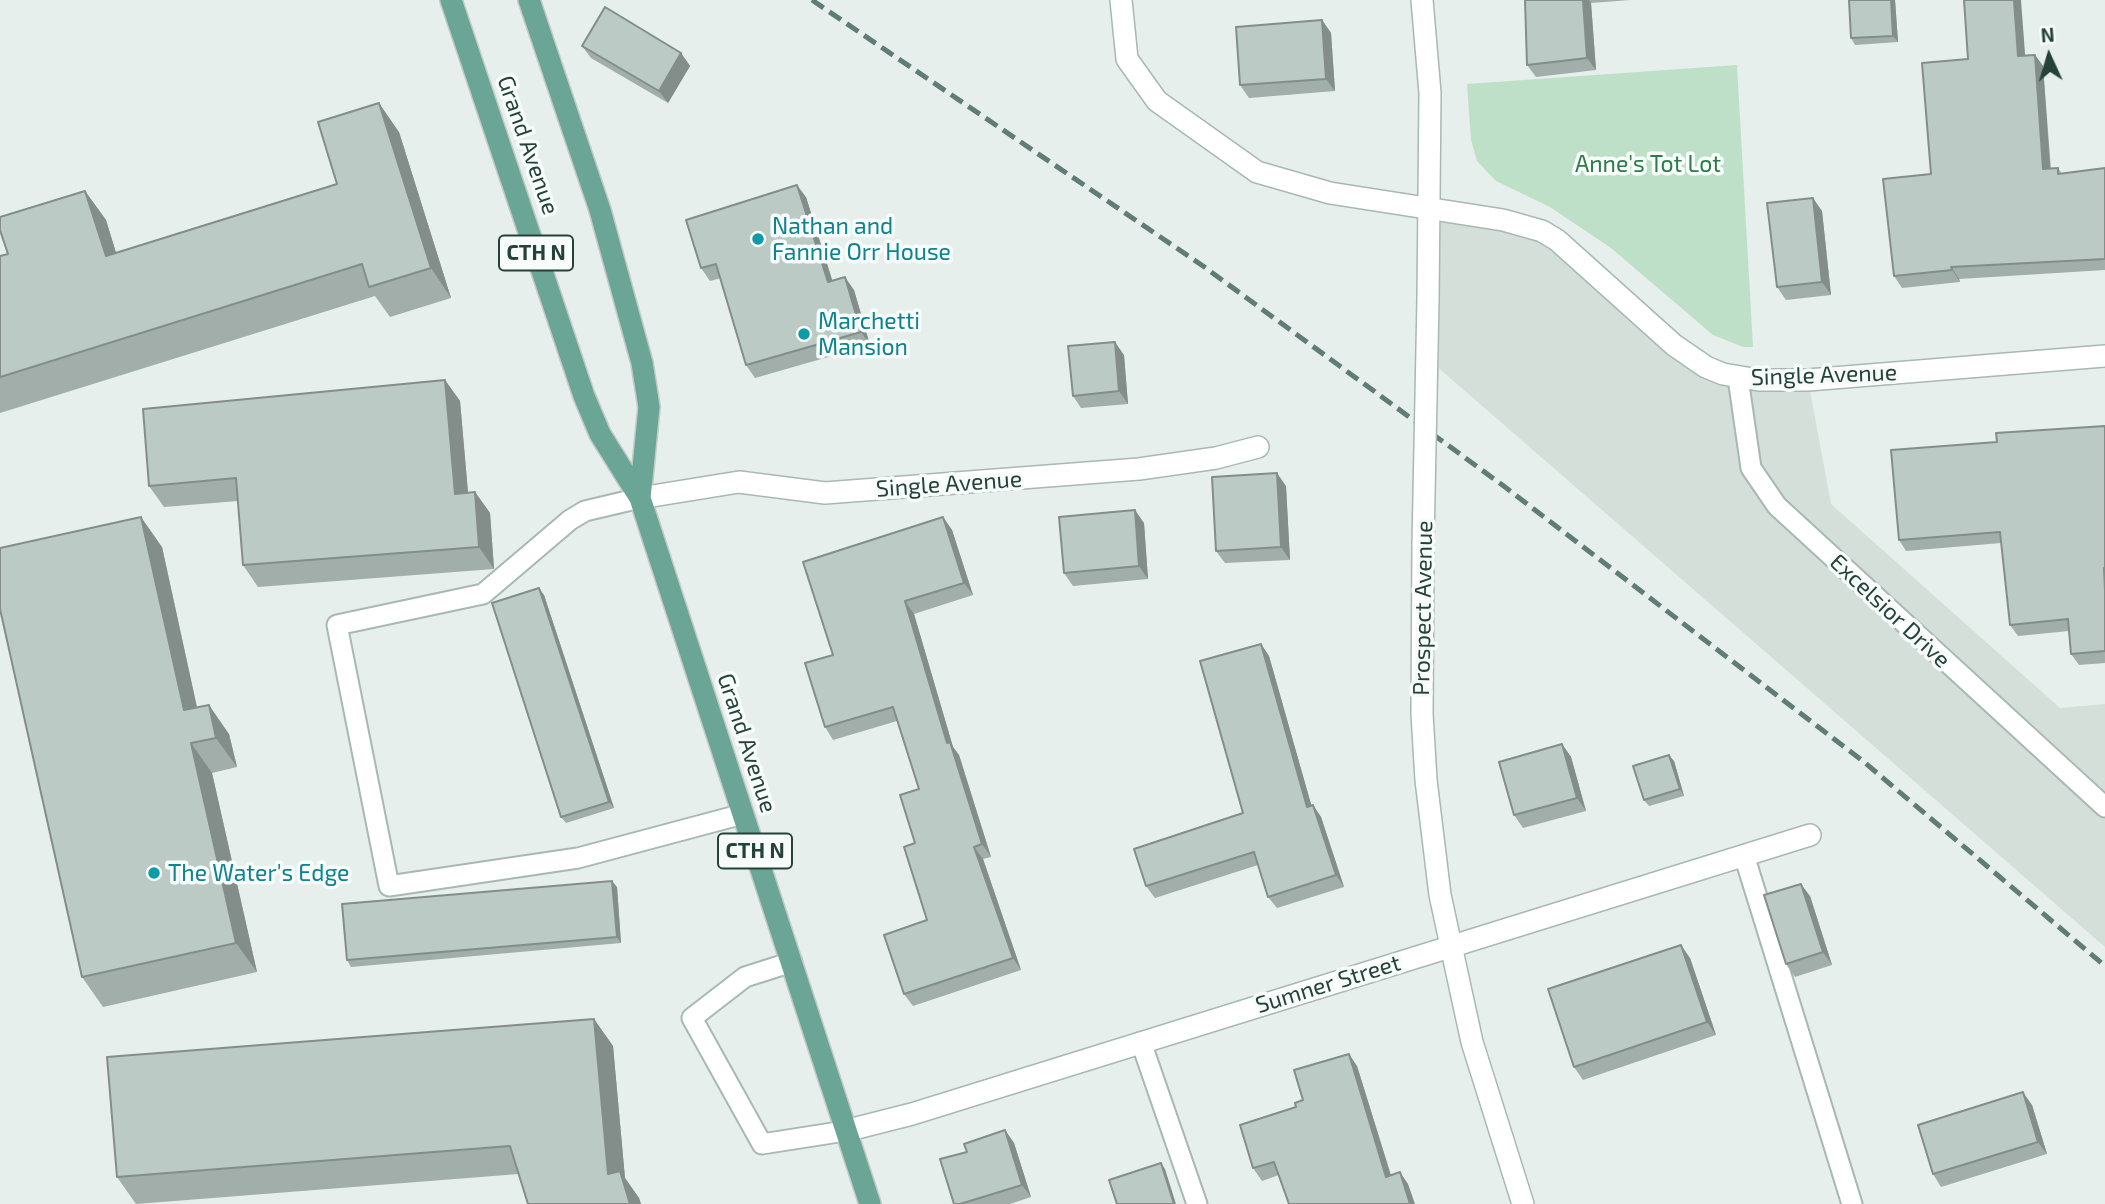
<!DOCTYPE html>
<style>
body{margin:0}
#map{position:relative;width:2105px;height:1204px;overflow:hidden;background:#e6efeb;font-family:"Exo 2",sans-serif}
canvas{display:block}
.north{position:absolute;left:2014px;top:21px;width:70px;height:70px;-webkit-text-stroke:5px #f7fbf9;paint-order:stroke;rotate:356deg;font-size:19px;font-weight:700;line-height:28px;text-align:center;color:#24423a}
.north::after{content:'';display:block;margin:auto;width:24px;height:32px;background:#24423a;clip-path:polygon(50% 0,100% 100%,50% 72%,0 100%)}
</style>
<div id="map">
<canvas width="2105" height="1204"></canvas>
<div class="north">N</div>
</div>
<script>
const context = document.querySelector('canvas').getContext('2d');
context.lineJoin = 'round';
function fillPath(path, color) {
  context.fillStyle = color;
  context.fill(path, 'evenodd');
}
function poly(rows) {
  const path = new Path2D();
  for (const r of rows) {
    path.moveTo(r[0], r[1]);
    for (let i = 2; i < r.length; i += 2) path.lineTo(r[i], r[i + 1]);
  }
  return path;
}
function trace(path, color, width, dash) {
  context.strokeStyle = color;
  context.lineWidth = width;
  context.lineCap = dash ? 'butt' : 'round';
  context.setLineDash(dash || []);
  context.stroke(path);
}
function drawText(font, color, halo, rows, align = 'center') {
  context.font = font + ' "Exo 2",sans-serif';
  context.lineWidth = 7;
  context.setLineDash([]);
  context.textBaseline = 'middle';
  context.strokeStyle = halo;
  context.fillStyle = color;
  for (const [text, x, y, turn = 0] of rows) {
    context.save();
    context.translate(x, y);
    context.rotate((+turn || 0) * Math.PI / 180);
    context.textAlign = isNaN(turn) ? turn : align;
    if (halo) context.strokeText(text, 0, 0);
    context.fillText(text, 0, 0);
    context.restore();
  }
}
fillPath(poly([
 [1428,208,1522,225,1693,360,1808,380,1831,504,2060,708,2105,704,2105,947,1427,358]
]), '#d4dfda');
fillPath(poly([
 [1737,65,1753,347,1743,347,1713,335,1611,248,1550,207,1496,181,1477,161,1471,140,1467,84]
]), '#bfe0c8');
const service = poly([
 [1738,378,1751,468,1777,506,2105,807],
 [640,498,585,511,570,520,483,594,337,625,389,886,578,858,743,814],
 [1744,855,1852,1204],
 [792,962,745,977,692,1018,762,1144,845,1131],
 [1141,1042,1197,1204]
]);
const minor = poly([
 [1121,0,1127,59,1157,101,1257,172,1330,193,1503,220,1542,231,1557,240,1674,345,1706,367,1723,374,1759,380,1808,380,2105,356],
 [640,498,739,482,825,493,1139,469,1216,458,1258,447],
 [845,1131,912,1114,1810,835]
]);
const tertiary = poly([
 [1422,0,1430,93,1428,299],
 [1423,544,1422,714,1426,780,1440,895,1472,1042,1523,1204]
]);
const primary = poly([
 [451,0,584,396,600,434,640,498,870,1204],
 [529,0,600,210,642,363,649,407,640,498]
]);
trace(service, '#a8b8b2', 23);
trace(minor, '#a8b8b2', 24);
trace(tertiary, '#a8b8b2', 24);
trace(primary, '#c2cac8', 24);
trace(service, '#fff', 19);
trace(minor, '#fff', 21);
trace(tertiary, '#fff', 21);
trace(primary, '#6aa596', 21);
trace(poly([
 [812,0,1203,266,1505,487,1864,762,2105,966]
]), '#5f7d75', 5, [14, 7]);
const tertiaryBridge = poly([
 [1423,544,1428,299]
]);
trace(tertiaryBridge, '#a8b8b2', 24, []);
trace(tertiaryBridge, '#fff', 21);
fillPath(poly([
 [1525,0,1630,0,1591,3,1596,70,1536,77,1527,65],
 [1849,0,1895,0,1898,42,1855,45,1851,38],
 [1322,20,1331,33,1335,91,1249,98,1240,85],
 [582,46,681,53,690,66,668,103,591,58],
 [2035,55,2043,66,2051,169,2058,168,2062,174,2105,168,2105,270,1959,279,1960,282,1902,288,1894,276,1931,174,1968,59],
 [399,132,451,298,390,317,375,296,0,413,0,256,8,254,85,191,106,220,116,253,337,184],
 [806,197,832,281,854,290,870,345,755,378,746,365,721,278,710,281,701,268],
 [1822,211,1831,295,1786,300,1777,287],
 [1124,355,1128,404,1081,408,1073,396],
 [445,380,460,401,468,493,475,492,490,513,494,569,258,587,243,565,238,501,164,507,149,486],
 [2105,426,2105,663,2079,665,2071,654,2069,631,2018,636,2010,625,2001,543,1906,551,1899,540,1997,442],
 [1286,486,1290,560,1225,563,1216,551],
 [943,517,952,530,973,595,914,614,953,747,959,755,991,857,983,859,1021,970,913,1006,904,994,927,920,915,843,919,789,897,721,833,740,825,727,833,655],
 [1144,523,1148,579,1073,586,1064,573],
 [162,547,197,707,229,734,237,767,212,773,257,972,103,1007,82,977],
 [544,595,614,808,566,823,561,817],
 [1261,644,1269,656,1311,805,1313,805,1321,817,1344,887,1277,908,1268,897,1258,865,1155,898,1146,886,1243,813],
 [1562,744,1571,757,1586,811,1523,828,1514,815],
 [1674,761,1684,796,1649,806,1644,800],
 [617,887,621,943,351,967,347,960],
 [1810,896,1832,965,1795,977,1786,964],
 [1690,958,1716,1035,1583,1080,1574,1067],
 [594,1019,613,1046,625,1178,639,1198,641,1204,528,1204,519,1174,136,1204,117,1177],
 [1357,1066,1391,1175,1408,1184,1279,1175,1262,1181,1253,1168,1296,1107,1303,1100],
 [2032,1105,2047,1154,1941,1187,1933,1174],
 [1005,1130,1014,1143,1031,1197,1010,1204,954,1204,967,1152]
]), '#a1aea9');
fillPath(poly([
 [1583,0,1589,0,1591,3,1596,70,1587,58],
 [1891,0,1895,0,1898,42,1893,36],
 [2014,0,2021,0,2026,67,2018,56],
 [1322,20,1331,33,1335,91,1326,79],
 [681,53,690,66,668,103,659,91],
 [2035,55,2043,66,2051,180,2043,169],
 [379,103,399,132,451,298,431,268],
 [797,185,806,197,837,295,828,282],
 [85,191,106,220,126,285,106,256],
 [1813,198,1822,211,1831,295,1822,282],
 [1951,267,1959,279,1960,282,1952,270],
 [845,277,854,290,870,345,861,332],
 [1115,342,1124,355,1128,404,1119,391],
 [445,380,460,401,470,515,455,494],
 [1277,473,1286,486,1290,560,1281,547],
 [475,492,490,513,494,569,479,547],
 [1135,510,1144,523,1148,579,1139,566],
 [141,517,162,547,204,740,184,710],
 [943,517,952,530,973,595,964,583],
 [539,588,544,595,614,808,609,802],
 [905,601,914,614,953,747,959,755,991,857,982,844,947,743],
 [1261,644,1269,656,1315,818,1307,807],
 [209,705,229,734,237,767,216,738],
 [191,743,212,773,257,972,236,943],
 [1562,744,1571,757,1586,811,1577,798],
 [1669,755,1674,761,1684,796,1680,789],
 [1313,805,1321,817,1344,887,1336,875],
 [974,847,983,859,1021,970,1013,958],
 [612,881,617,887,621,943,617,937],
 [1801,884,1810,896,1832,965,1823,952],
 [1681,945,1690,958,1716,1035,1707,1022],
 [594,1019,613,1046,625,1178,639,1198,641,1204,630,1204,608,1174],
 [1349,1054,1357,1066,1395,1189,1386,1177],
 [2023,1092,2032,1105,2047,1154,2038,1142],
 [1005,1130,1014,1143,1031,1197,1022,1185],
 [1161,1163,1165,1169,1176,1204,1174,1204],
 [1400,1172,1408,1184,1415,1204,1410,1204]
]), '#838d89');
const building = poly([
 [1525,0,1583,0,1587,58,1527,65,1525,0],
 [1849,0,1891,0,1893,36,1851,38,1849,0],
 [1964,0,2014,0,2018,56,2035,55,2043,169,2058,168,2058,174,2105,168,2105,259,1951,267,1952,270,1894,276,1883,179,1931,174,1922,63,1968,59,1964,0],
 [605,7,681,53,659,91,582,46,605,7],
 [1322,20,1326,79,1240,85,1236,27,1322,20],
 [379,103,431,268,369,287,362,264,0,377,0,256,8,254,0,230,0,217,85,191,106,256,337,184,318,122,379,103],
 [797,185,828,282,845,277,861,332,746,365,716,264,701,268,686,220,797,185],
 [1813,198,1822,282,1777,287,1767,203,1813,198],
 [1115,342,1119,391,1073,396,1068,346,1115,342],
 [445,380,455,494,475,492,479,547,243,565,236,478,149,486,143,409,445,380],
 [2105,426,2105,568,2104,568,2105,590,2105,651,2071,654,2068,619,2010,625,2000,532,1899,540,1891,450,1997,442,1996,433,2105,426],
 [1277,473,1281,547,1216,551,1212,477,1277,473],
 [1135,510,1139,566,1064,573,1059,517,1135,510],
 [141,517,184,710,209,705,216,738,191,743,236,943,82,977,0,609,0,548,141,517],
 [943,517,964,583,905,601,947,743,950,742,982,844,974,847,1013,958,904,994,884,935,927,920,904,847,915,843,900,795,919,789,893,707,825,727,805,663,833,655,803,562,943,517],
 [539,588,609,802,561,817,492,603,539,588],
 [1261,644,1307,807,1313,805,1336,875,1268,897,1254,852,1146,886,1134,849,1243,813,1200,661,1261,644],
 [1562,744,1577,798,1514,815,1499,762,1562,744],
 [1669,755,1680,789,1644,800,1633,766,1669,755],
 [612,881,617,937,347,960,342,904,612,881],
 [1801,884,1823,952,1786,964,1764,895,1801,884],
 [1681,945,1707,1022,1574,1067,1548,989,1681,945],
 [594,1019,608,1174,620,1171,630,1204,528,1204,510,1146,117,1177,107,1057,594,1019],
 [1349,1054,1386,1177,1400,1172,1410,1204,1289,1204,1274,1162,1253,1168,1240,1125,1296,1107,1295,1103,1303,1100,1294,1070,1349,1054],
 [2023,1092,2038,1142,1933,1174,1918,1125,2023,1092],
 [1005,1130,1022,1185,960,1204,954,1204,940,1159,967,1152,964,1144,1005,1130],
 [1161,1163,1174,1204,1117,1204,1109,1180,1161,1163]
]);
fillPath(building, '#bbcac4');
trace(building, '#838d89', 2);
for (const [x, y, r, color] of [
 [758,239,7,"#0f9aa8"],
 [804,334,7,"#0f9aa8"],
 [154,873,7,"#0f9aa8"]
]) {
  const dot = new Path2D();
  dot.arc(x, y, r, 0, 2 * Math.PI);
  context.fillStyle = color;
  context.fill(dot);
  trace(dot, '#f7fbf9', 2.5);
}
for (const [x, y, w] of [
 [536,253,74],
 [755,851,74]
]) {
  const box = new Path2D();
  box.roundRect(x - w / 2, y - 17.5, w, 35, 5);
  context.fillStyle = '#f7fbf9';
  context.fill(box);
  trace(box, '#24423a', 2);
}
drawText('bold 21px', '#24423a', null, [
 ["CTH N",536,253],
 ["CTH N",755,851]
]);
drawText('23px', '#24423a', '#f7fbf9', [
 ["Grand Avenue",528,145,71],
 ["Single Avenue",1824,375,-2],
 ["Single Avenue",949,484,-4],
 ["Prospect Avenue",1423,608,-89],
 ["Excelsior Drive",1890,611,43],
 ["Grand Avenue",747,743,72],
 ["Sumner Street",1328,984,-17]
]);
drawText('23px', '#2d7a4b', '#f7fbf9', [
 ["Anne's Tot Lot",1648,164]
]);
drawText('23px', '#0d838f', '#f7fbf9', [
 ["Nathan and",772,226],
 ["Fannie Orr House",772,252],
 ["Marchetti",818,321],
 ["Mansion",818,347],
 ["The Water's Edge",168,873]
], 'left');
</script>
